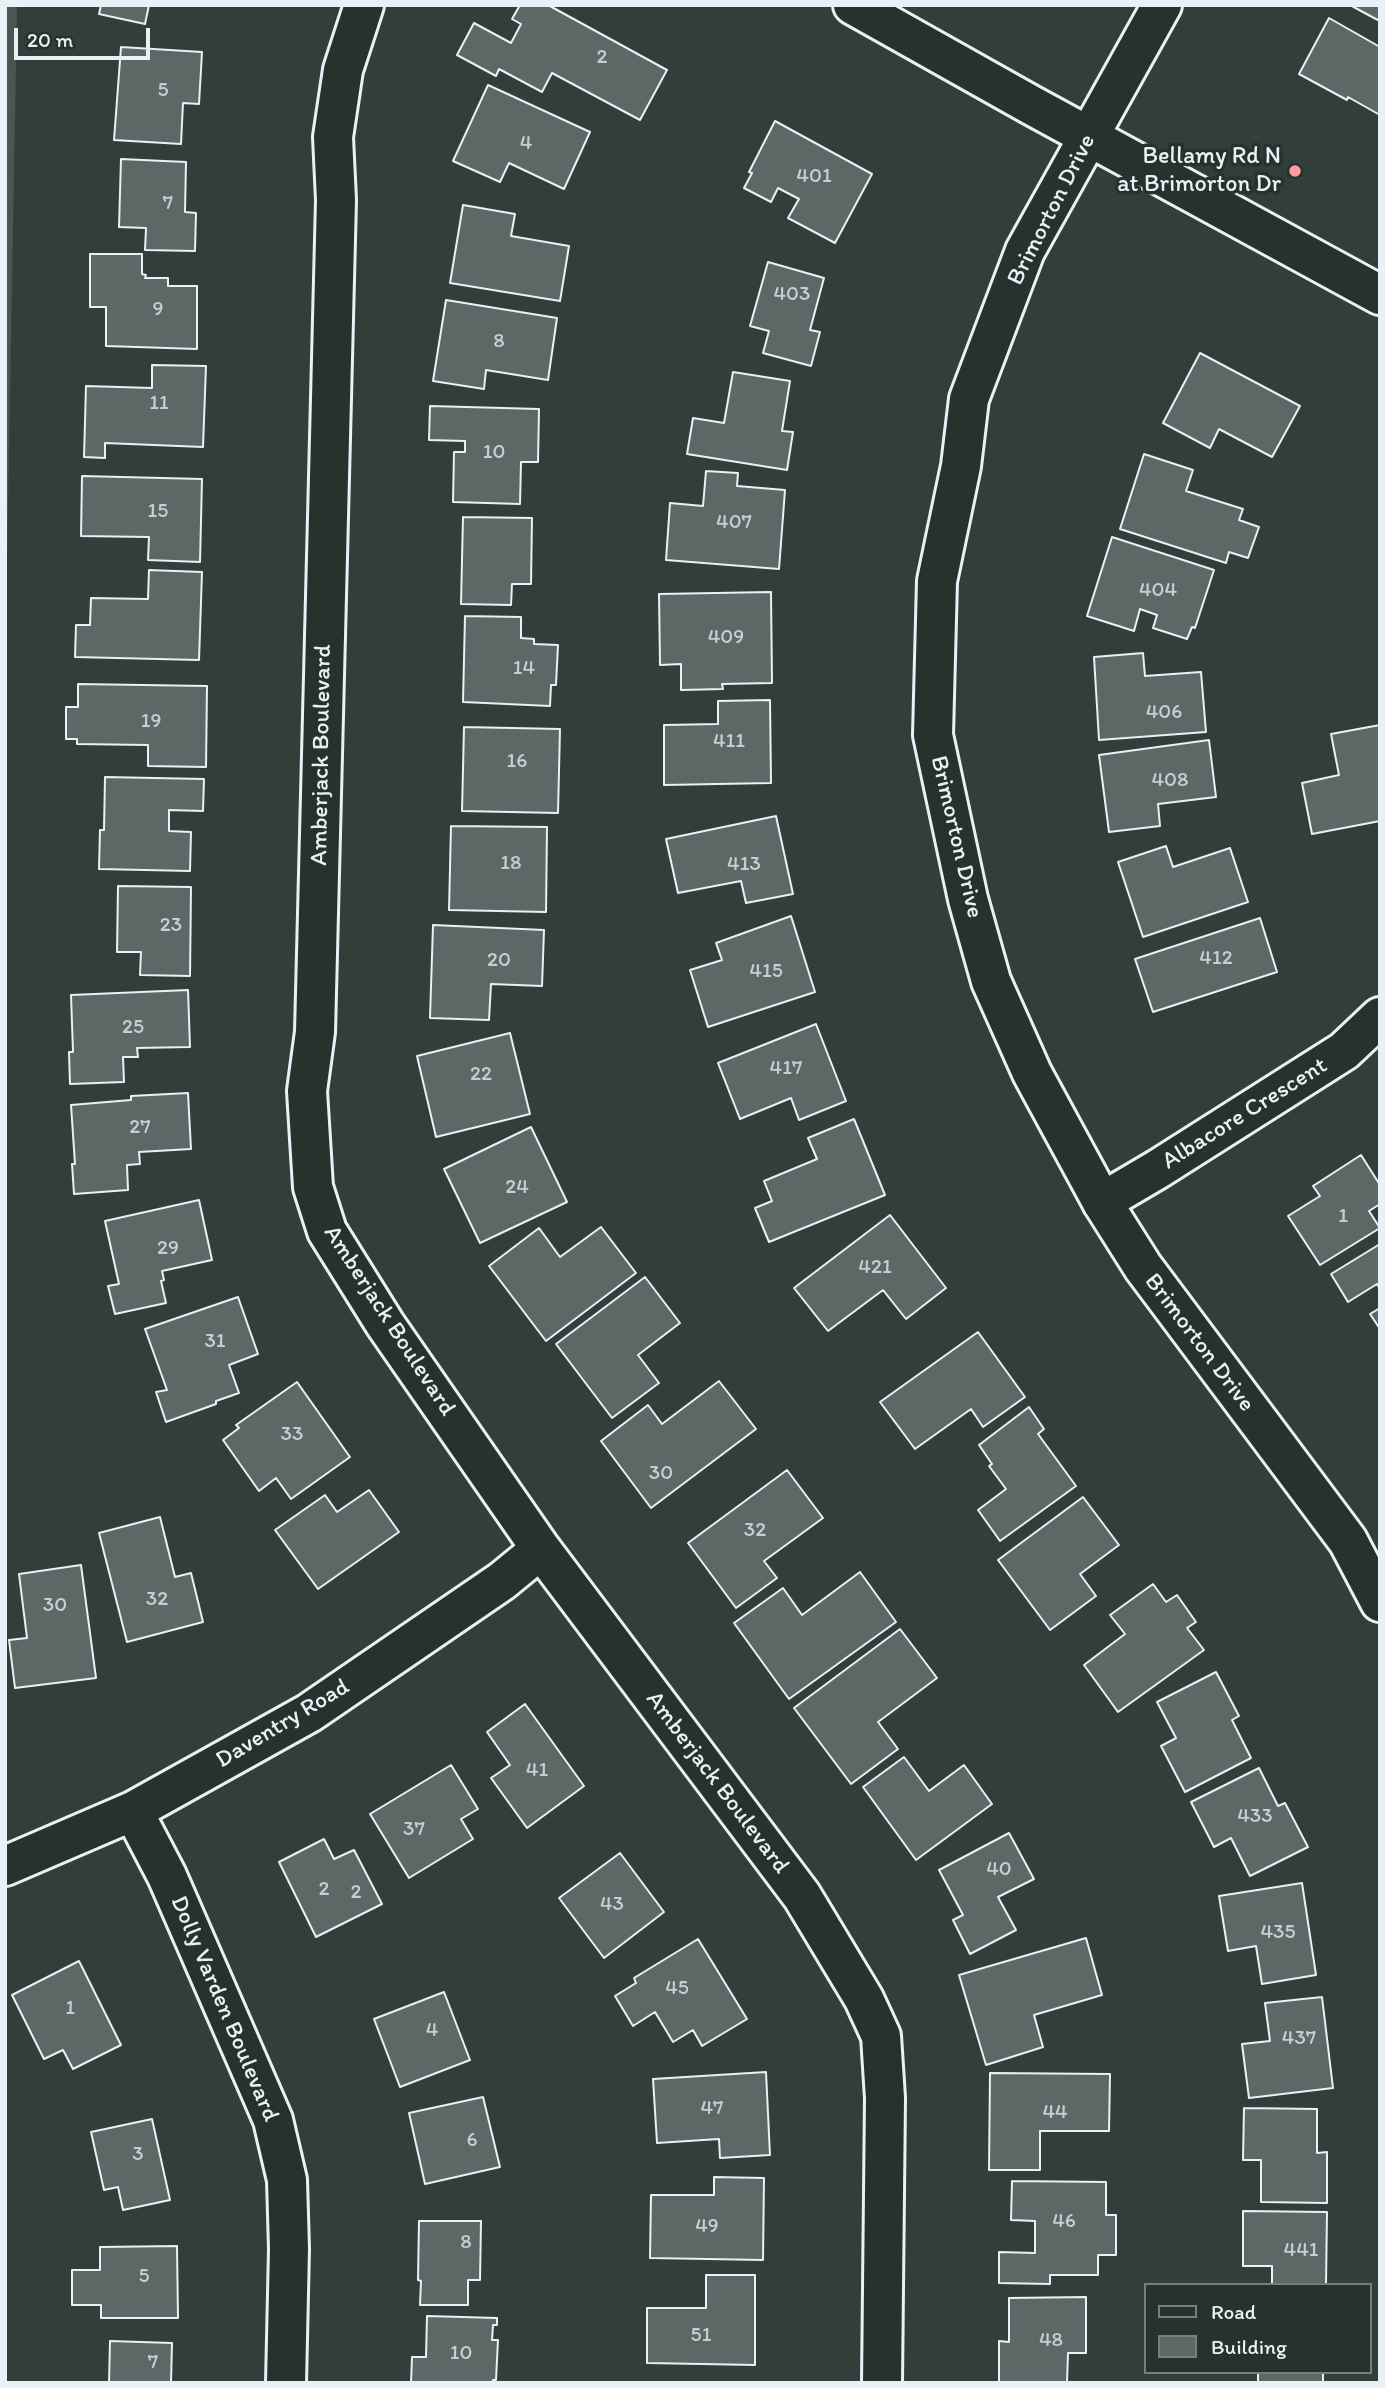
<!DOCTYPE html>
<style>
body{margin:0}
#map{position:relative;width:1385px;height:2388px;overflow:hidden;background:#323e39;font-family:Itim,sans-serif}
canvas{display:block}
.frame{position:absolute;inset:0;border:7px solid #e8f1f8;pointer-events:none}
.legend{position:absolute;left:1144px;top:2283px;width:228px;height:91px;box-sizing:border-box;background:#26332d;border:2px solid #747f7e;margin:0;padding:9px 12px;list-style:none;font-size:21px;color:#e8f1f8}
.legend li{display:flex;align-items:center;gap:14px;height:35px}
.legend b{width:35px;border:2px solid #747f7e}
.scale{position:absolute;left:14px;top:28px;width:136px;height:32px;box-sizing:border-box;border:4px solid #e8f1f8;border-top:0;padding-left:9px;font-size:21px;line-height:24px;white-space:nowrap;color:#e8f1f8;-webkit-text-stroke:5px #26332d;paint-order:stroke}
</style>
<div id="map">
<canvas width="1385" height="2388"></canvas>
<div class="frame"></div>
<ul class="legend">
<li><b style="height:9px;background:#26332d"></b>Road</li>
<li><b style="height:19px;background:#5c6865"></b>Building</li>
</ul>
<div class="scale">20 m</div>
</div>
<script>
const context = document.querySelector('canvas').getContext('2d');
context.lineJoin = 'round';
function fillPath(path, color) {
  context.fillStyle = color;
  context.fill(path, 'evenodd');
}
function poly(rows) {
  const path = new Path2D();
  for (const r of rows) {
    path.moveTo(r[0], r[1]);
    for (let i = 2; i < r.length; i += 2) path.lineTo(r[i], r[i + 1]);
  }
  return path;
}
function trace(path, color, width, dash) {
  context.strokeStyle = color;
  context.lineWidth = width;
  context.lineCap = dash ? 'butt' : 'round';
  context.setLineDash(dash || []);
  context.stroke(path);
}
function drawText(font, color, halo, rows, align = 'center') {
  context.font = font + ' Itim,sans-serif';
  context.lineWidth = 7;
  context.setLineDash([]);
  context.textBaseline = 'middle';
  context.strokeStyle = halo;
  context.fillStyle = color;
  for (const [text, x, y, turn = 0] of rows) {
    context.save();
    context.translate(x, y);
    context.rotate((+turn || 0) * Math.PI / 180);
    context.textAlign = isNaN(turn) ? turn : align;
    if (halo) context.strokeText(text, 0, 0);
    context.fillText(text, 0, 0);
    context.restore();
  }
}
fillPath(poly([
 [5,5,17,5,5,673]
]), '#495651');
const building = poly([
 [101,5,149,5,145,24,99,14,101,5],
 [520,5,548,5,667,70,640,120,552,73,542,92,499,69,496,76,457,55,474,23,511,43,521,24,512,19,520,5],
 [1350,5,1380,5,1380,21,1374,18,1350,5],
 [1329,18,1380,47,1380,115,1348,97,1347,100,1299,74,1329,18],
 [121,47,202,52,199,104,183,103,181,144,114,140,121,47],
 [488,85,590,132,564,189,509,163,500,182,453,161,488,85],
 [775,121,872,174,835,243,788,218,799,199,778,188,771,202,744,188,752,173,749,172,775,121],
 [121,159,186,162,185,212,196,213,195,251,145,250,146,228,119,227,121,159],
 [463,205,515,214,511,236,569,246,560,301,450,283,463,205],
 [90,254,142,254,142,274,146,275,145,278,168,278,168,286,197,286,197,349,106,346,106,307,90,307,90,254],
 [768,262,824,278,810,330,820,332,811,366,763,353,769,331,750,326,768,262],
 [446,300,557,318,548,380,486,370,484,389,433,381,446,300],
 [1200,353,1300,406,1272,457,1219,429,1210,448,1163,423,1200,353],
 [152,365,206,366,203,447,105,443,105,458,84,457,86,386,152,388,152,365],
 [733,372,790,381,782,431,793,432,787,470,687,454,693,418,724,423,733,372],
 [430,406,539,409,538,462,521,462,520,504,453,502,454,452,465,452,465,441,429,440,430,406],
 [1144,454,1193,470,1186,491,1243,509,1239,520,1259,527,1248,558,1229,552,1226,563,1120,529,1144,454],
 [706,471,738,473,737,486,785,490,779,569,666,560,670,503,703,506,706,471],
 [82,476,202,479,200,562,148,560,149,537,81,536,82,476],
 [463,517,532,518,531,584,512,584,511,605,461,604,463,517],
 [1112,537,1214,570,1195,628,1192,627,1187,639,1153,628,1157,615,1140,609,1134,631,1087,616,1112,537],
 [149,570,202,572,199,660,75,657,76,625,90,625,91,598,148,599,149,570],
 [771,592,772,683,722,684,723,689,681,690,681,664,660,665,659,594,771,592],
 [465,616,521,617,521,638,534,639,534,644,558,645,556,685,551,685,550,706,463,702,465,616],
 [1143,653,1145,676,1201,672,1206,732,1099,740,1094,657,1143,653],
 [78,684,207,686,206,767,148,766,148,745,77,744,77,739,66,739,66,707,78,707,78,684],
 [770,700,771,783,664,785,664,725,718,724,718,701,770,700],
 [1380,725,1380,821,1312,834,1302,783,1339,775,1331,734,1380,725],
 [464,727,560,729,558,813,462,811,464,727],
 [1209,740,1216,797,1158,804,1160,826,1109,832,1099,755,1209,740],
 [105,777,204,779,203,811,169,810,169,831,191,832,190,871,99,869,100,830,104,830,105,777],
 [776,816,793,894,746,903,741,881,678,893,666,839,776,816],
 [451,826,547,827,546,912,449,910,451,826],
 [1166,846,1173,867,1230,848,1248,902,1143,937,1118,862,1166,846],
 [118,886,191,887,190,976,140,975,141,952,117,952,118,886],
 [791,916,815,992,708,1027,690,970,722,960,716,943,791,916],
 [1260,918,1277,972,1153,1012,1135,959,1260,918],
 [433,925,544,930,542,986,491,984,489,1020,430,1018,433,925],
 [188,990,190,1047,137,1048,138,1057,123,1057,124,1082,70,1084,69,1052,73,1052,71,995,188,990],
 [816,1024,846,1101,799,1120,791,1098,740,1119,718,1063,816,1024],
 [510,1033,530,1114,436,1137,417,1056,510,1033],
 [188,1093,191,1149,139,1152,140,1164,127,1165,128,1190,74,1194,72,1164,75,1164,71,1105,131,1100,131,1096,188,1093],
 [854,1119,885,1195,769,1242,755,1208,772,1201,764,1181,817,1159,808,1138,854,1119],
 [531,1127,567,1202,480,1243,444,1169,531,1127],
 [1361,1155,1380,1185,1380,1204,1369,1211,1380,1228,1320,1265,1288,1216,1320,1196,1313,1186,1361,1155],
 [199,1200,212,1260,162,1271,164,1280,161,1281,166,1303,115,1314,108,1286,119,1284,105,1221,199,1200],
 [890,1215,946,1288,906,1319,883,1290,828,1331,794,1288,890,1215],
 [601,1227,636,1273,546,1341,489,1266,539,1228,560,1257,601,1227],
 [1380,1244,1380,1289,1377,1284,1348,1302,1331,1274,1380,1244],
 [645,1277,680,1323,638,1355,659,1383,612,1418,556,1344,645,1277],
 [238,1297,258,1354,229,1365,239,1393,216,1401,216,1404,166,1422,156,1392,167,1390,145,1329,238,1297],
 [1380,1308,1380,1329,1370,1314,1380,1308],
 [978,1332,1025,1397,983,1427,971,1409,915,1449,880,1402,978,1332],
 [719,1381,756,1429,651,1508,601,1441,648,1405,662,1424,719,1381],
 [297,1382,350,1457,291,1499,276,1478,259,1491,223,1440,239,1428,236,1425,297,1382],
 [1029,1407,1044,1429,1038,1434,1076,1486,1000,1541,978,1510,1006,1489,989,1466,992,1464,979,1445,1029,1407],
 [787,1470,823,1518,764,1561,777,1578,736,1608,688,1543,787,1470],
 [369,1490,399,1532,318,1589,275,1530,325,1495,337,1512,369,1490],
 [1083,1497,1119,1545,1080,1574,1096,1596,1050,1630,998,1560,1083,1497],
 [160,1517,175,1577,191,1573,203,1622,127,1642,99,1533,160,1517],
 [81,1565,96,1678,15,1688,9,1640,27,1638,19,1574,81,1565],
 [860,1572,896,1622,789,1699,734,1623,783,1588,802,1615,860,1572],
 [1153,1584,1166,1602,1177,1595,1196,1622,1187,1628,1204,1650,1118,1712,1084,1665,1125,1634,1110,1615,1153,1584],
 [900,1629,937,1678,878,1722,898,1749,851,1784,794,1708,900,1629],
 [1216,1672,1239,1716,1232,1720,1251,1758,1185,1792,1161,1746,1176,1738,1157,1702,1216,1672],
 [525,1704,584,1786,527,1828,491,1778,510,1765,487,1732,525,1704],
 [904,1757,929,1791,964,1765,992,1804,916,1860,863,1787,904,1757],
 [451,1765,478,1809,461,1819,473,1839,409,1878,370,1814,451,1765],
 [1259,1768,1278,1806,1285,1803,1308,1847,1250,1876,1231,1838,1214,1847,1191,1802,1259,1768],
 [1009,1833,1034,1879,998,1897,1016,1930,970,1954,953,1920,963,1915,939,1870,1009,1833],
 [324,1839,334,1859,354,1850,382,1904,316,1937,279,1862,324,1839],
 [620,1853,664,1912,604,1958,559,1898,620,1853],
 [1302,1883,1316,1975,1262,1984,1256,1946,1228,1951,1219,1896,1302,1883],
 [1086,1938,1102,1995,1034,2015,1043,2047,986,2065,959,1975,1086,1938],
 [698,1939,747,2019,702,2046,693,2030,673,2042,655,2012,633,2026,615,1996,636,1983,634,1978,698,1939],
 [79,1961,121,2045,73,2069,63,2050,44,2059,12,1995,79,1961],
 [444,1992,470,2060,400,2087,374,2019,444,1992],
 [1322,1997,1333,2088,1249,2098,1242,2044,1270,2041,1265,2003,1322,1997],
 [766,2072,770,2155,720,2158,719,2139,657,2143,653,2079,766,2072],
 [990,2073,1110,2074,1109,2131,1040,2131,1040,2170,989,2170,990,2073],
 [483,2097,500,2167,425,2184,409,2113,483,2097],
 [1244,2108,1317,2109,1317,2153,1327,2152,1327,2203,1261,2202,1261,2160,1243,2160,1244,2108],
 [152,2119,170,2200,123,2210,118,2187,104,2190,91,2132,152,2119],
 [714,2177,764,2178,763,2260,650,2258,651,2195,714,2195,714,2177],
 [1012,2181,1106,2182,1106,2215,1116,2215,1116,2255,1098,2255,1098,2275,1050,2275,1050,2284,999,2283,999,2252,1035,2253,1035,2221,1011,2220,1012,2181],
 [1243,2211,1327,2212,1326,2285,1272,2285,1272,2266,1243,2266,1243,2211],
 [419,2221,481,2221,480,2280,468,2280,468,2305,420,2305,421,2281,418,2280,419,2221],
 [177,2246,178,2318,101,2318,101,2305,72,2305,72,2270,100,2270,100,2247,177,2246],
 [706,2275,755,2275,755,2365,647,2363,647,2308,706,2308,706,2275],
 [1086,2297,1086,2353,1068,2353,1067,2383,999,2383,999,2341,1009,2342,1009,2298,1086,2297],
 [427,2316,497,2318,497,2325,493,2325,492,2340,498,2340,496,2380,493,2380,493,2383,411,2383,412,2357,426,2357,427,2316],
 [110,2341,172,2343,171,2383,109,2383,110,2341],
 [1258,2372,1323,2372,1323,2383,1258,2383,1258,2372]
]);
fillPath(building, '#5c6865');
trace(building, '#e8f1f8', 2);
const street = poly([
 [364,5,343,70,333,137,336,200,315,1032,307,1091,313,1187,327,1231,385,1324,541,1549,802,1896,864,1999,881,2036,885,2098,882,2383],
 [1102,1202,1158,1169,1344,1051,1380,1017],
 [133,1811,167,1876,273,2120,287,2180,289,2249,286,2383],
 [5,1866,133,1811,309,1713,502,1581,541,1549]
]);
const secondary = poly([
 [853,5,1031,105,1380,295],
 [1162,5,1025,251,969,399,961,466,937,581,933,735,968,899,991,981,1032,1073,1102,1202,1143,1267,1348,1541,1380,1602]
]);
trace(street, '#e8f1f8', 44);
trace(secondary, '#e8f1f8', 44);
trace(street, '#26332d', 38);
trace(secondary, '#26332d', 38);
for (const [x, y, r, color] of [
 [1295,171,7,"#ff9aa2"]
]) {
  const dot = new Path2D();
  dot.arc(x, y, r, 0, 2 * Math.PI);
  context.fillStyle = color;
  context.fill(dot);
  trace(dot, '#26332d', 2.5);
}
drawText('21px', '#c5cfd3', null, [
 ["2",602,58],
 ["5",163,91],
 ["4",526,144],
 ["401",814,177],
 ["7",168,204],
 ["403",792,295],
 ["9",158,310],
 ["8",499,342],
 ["11",159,404],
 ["10",494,453],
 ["15",158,512],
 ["407",734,523],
 ["404",1158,591],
 ["409",726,638],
 ["14",524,669],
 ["406",1164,713],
 ["19",151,722],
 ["411",729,742],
 ["16",517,762],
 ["408",1170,781],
 ["18",511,864],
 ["413",744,865],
 ["23",171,926],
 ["412",1216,959],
 ["20",499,961],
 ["415",766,972],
 ["25",133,1028],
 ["417",786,1069],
 ["22",481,1075],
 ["27",140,1128],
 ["24",517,1188],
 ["1",1343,1217],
 ["29",168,1249],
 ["421",875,1268],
 ["31",215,1342],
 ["33",292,1435],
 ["30",661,1474],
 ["32",755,1531],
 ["32",157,1600],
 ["30",55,1606],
 ["41",537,1771],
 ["433",1255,1817],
 ["37",414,1830],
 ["40",999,1870],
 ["2",324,1890],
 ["2",356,1893],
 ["43",612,1905],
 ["435",1278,1933],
 ["45",677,1989],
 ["1",70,2009],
 ["4",432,2031],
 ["437",1299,2039],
 ["47",712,2109],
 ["44",1055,2113],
 ["6",472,2141],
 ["3",138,2155],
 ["46",1064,2222],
 ["49",707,2227],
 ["8",466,2243],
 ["441",1301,2251],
 ["5",144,2277],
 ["51",701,2336],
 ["48",1051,2341],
 ["10",461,2354],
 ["7",153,2363]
]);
drawText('24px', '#e8f1f8', '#26332d', [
 ["Bellamy Rd N",1281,157],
 ["at Brimorton Dr",1281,185]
], 'right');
drawText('24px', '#e8f1f8', '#26332d', [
 ["Brimorton Drive",1052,210,-63],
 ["Amberjack Boulevard",322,755,-89],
 ["Brimorton Drive",956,837,77],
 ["Albacore Crescent",1245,1114,-32],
 ["Amberjack Boulevard",389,1321,57],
 ["Brimorton Drive",1199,1343,53],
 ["Daventry Road",283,1724,-31],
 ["Amberjack Boulevard",717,1783,53],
 ["Dolly Varden Boulevard",224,2009,67]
]);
</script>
